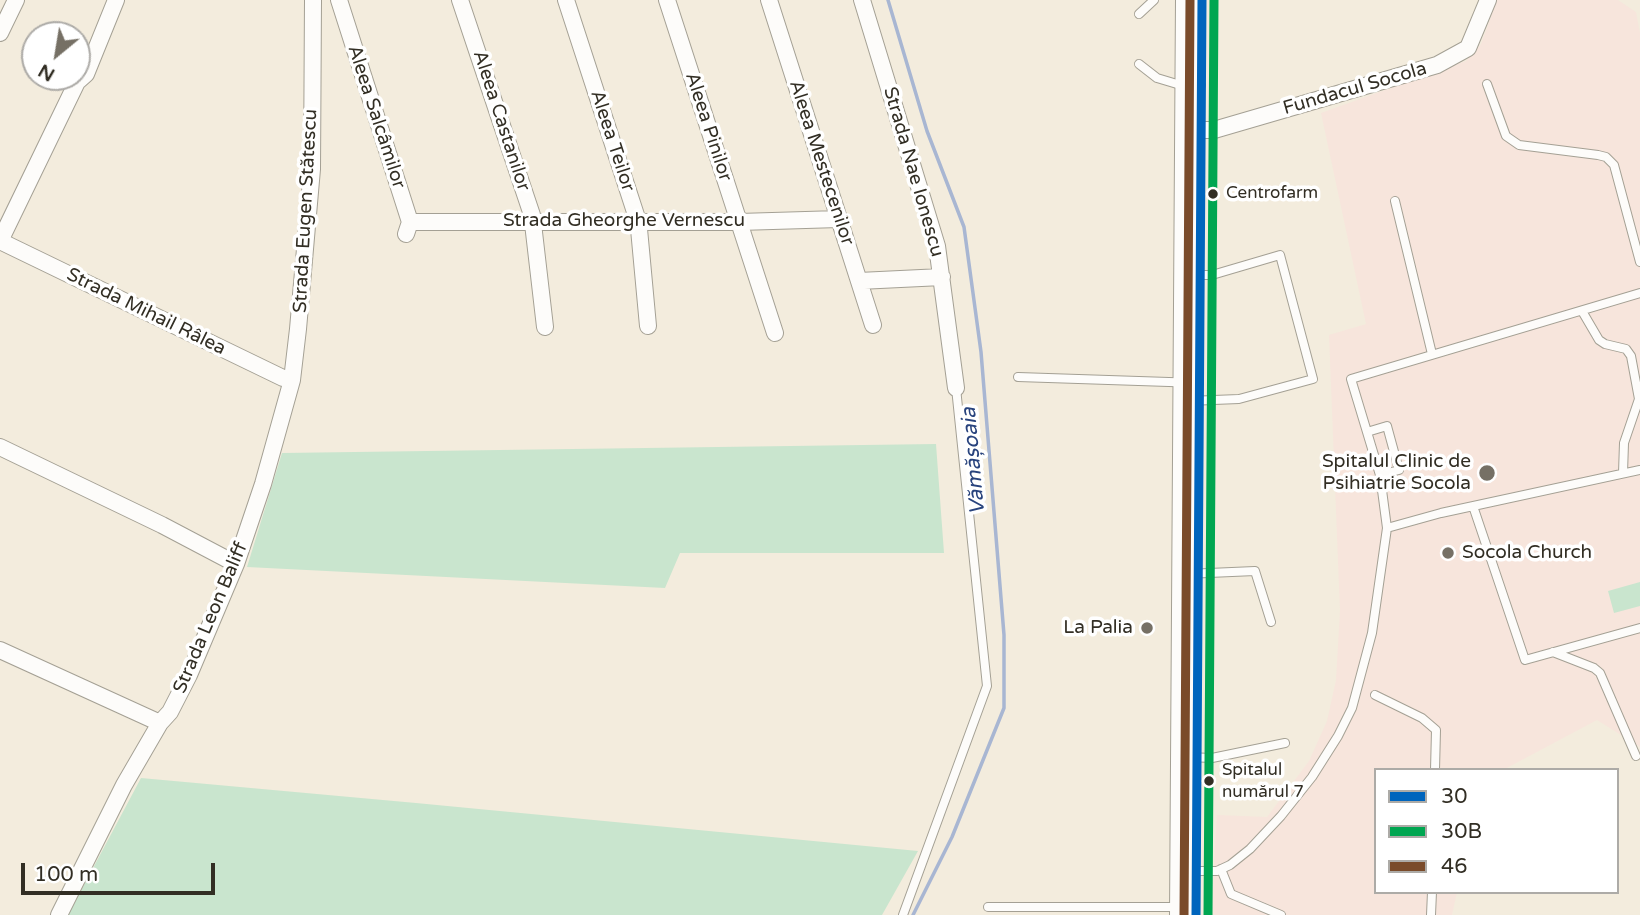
<!DOCTYPE html>
<meta charset="utf-8">
<style>
body{margin:0}
#map{position:relative;width:1640px;height:915px;overflow:hidden;background:#f3ecdd;font-family:"Varela Round",sans-serif}
canvas{display:block}
.legend{position:absolute;left:1374px;top:768px;width:245px;height:126px;box-sizing:border-box;background:#fff;border:2px solid #adaba7;margin:0;padding:9px 12px;list-style:none;font-size:21px;color:#322e24}
.legend li{display:flex;align-items:center;gap:14px;height:35px}
.legend b{width:35px;border:2px solid #adaba7}
.north{position:absolute;left:21px;top:21px;width:70px;height:70px;box-sizing:border-box;background:#fff;border:2px solid #adaba7;border-radius:50%;rotate:210deg;font-size:19px;font-weight:700;line-height:28px;text-align:center;color:#322e24}
.north::after{content:'';display:block;margin:auto;width:24px;height:32px;background:#767065;clip-path:polygon(50% 0,100% 100%,50% 72%,0 100%)}
.scale{position:absolute;left:21px;top:863px;width:194px;height:32px;box-sizing:border-box;border:4px solid #322e24;border-top:0;padding-left:9px;font-size:21px;line-height:24px;white-space:nowrap;color:#322e24;-webkit-text-stroke:5px #fff;paint-order:stroke}
</style>
<div id="map">
<canvas width="1640" height="915"></canvas>
<ul class="legend">
<li><b style="height:9px;background:#0065bd"></b>30</li>
<li><b style="height:9px;background:#00a651"></b>30B</li>
<li><b style="height:9px;background:#7a4b2a"></b>46</li>
</ul>
<div class="north">N</div>
<div class="scale">100 m</div>
</div>
<script>
const context = document.querySelector('canvas').getContext('2d');
context.lineJoin = 'round';
function fillPath(path, color) {
  context.fillStyle = color;
  context.fill(path, 'evenodd');
}
function poly(rows) {
  const path = new Path2D();
  for (const r of rows) {
    path.moveTo(r[0], r[1]);
    for (let i = 2; i < r.length; i += 2) path.lineTo(r[i], r[i + 1]);
  }
  return path;
}
function trace(path, color, width, dash) {
  context.strokeStyle = color;
  context.lineWidth = width;
  context.lineCap = dash ? 'butt' : 'round';
  context.setLineDash(dash || []);
  context.stroke(path);
}
function drawText(font, color, halo, rows, align = 'center') {
  context.font = font + ' "Varela Round",sans-serif';
  context.lineWidth = 7;
  context.setLineDash([]);
  context.textBaseline = 'middle';
  context.strokeStyle = halo;
  context.fillStyle = color;
  for (const [text, x, y, turn = 0] of rows) {
    context.save();
    context.translate(x, y);
    context.rotate((+turn || 0) * Math.PI / 180);
    context.textAlign = isNaN(turn) ? turn : align;
    if (halo) context.strokeText(text, 0, 0);
    context.fillText(text, 0, 0);
    context.restore();
  }
}
fillPath(poly([
 [1497,0,1618,0,1636,12,1640,33,1640,747,1597,720,1503,770,1376,770,1376,892,1457,892,1452,915,1211,915,1217,815,1267,817,1309,761,1327,721,1336,680,1340,611,1329,335,1366,324,1321,113,1466,61,1481,44]
]), '#f7e5dc');
fillPath(poly([
 [936,444,944,553,680,553,665,588,247,567,282,453],
 [1640,582,1640,606,1614,613,1608,591],
 [141,778,416,803,918,851,882,915,68,915]
]), '#c9e5ce');
trace(poly([
 [888,0,927,131,964,227,981,352,1004,635,1004,708,952,837,913,915]
]), '#a8b6d2', 3.5);
const service = poly([
 [1139,14,1154,0],
 [1139,64,1157,78,1177,84,1201,85],
 [1487,84,1506,136,1519,145,1598,155,1606,157,1614,165,1640,262],
 [1395,201,1432,354],
 [1582,311,1599,340,1605,344,1626,349,1631,356,1639,399,1624,443,1623,473],
 [1018,377,1199,383],
 [1188,401,1239,399,1313,379,1280,255,1212,275,1190,275],
 [1367,432,1387,426,1399,470,1380,475],
 [1473,506,1525,660,1640,628],
 [1387,528,1380,475,1351,379,1640,293],
 [1186,574,1255,571,1271,622],
 [1553,652,1594,668,1600,673,1636,756],
 [1375,695,1422,718,1436,730,1435,770],
 [1187,757,1212,758,1285,743],
 [1221,869,1231,894,1281,915],
 [1185,871,1217,871,1230,865,1250,849,1281,816,1312,777,1338,736,1352,708,1372,633,1387,528,1441,513,1640,470],
 [988,907,1179,907],
 [903,915,987,686,956,388],
 [1431,915,1432,892]
]);
const minor = poly([
 [339,0,410,222,406,234],
 [460,0,532,215,545,327],
 [566,0,636,215,639,229,648,326],
 [667,0,775,333],
 [769,0,873,325],
 [862,0,937,246,956,388],
 [0,33,16,0],
 [1188,130,1214,130,1437,65,1468,48,1488,0],
 [410,222,739,222,839,219],
 [0,241,283,378,292,380],
 [0,241,77,82,86,74,116,0],
 [859,281,942,277],
 [0,447,162,525,236,564],
 [0,650,160,723],
 [59,915,124,785,160,723,170,712,189,675,236,564,263,484,292,380,298,329,312,169,313,0]
]);
const primary = poly([
 [1182,915,1188,0]
]);
trace(service, '#a4a094', 10);
trace(minor, '#a4a094', 18);
trace(primary, '#a4a094', 26);
trace(service, '#fdfcfa', 8);
trace(minor, '#fdfcfa', 16);
trace(primary, '#fdfcfa', 24);
trace(poly([
 [1196,915,1202,0]
]), '#0065bd', 9);
trace(poly([
 [1208,915,1214,0]
]), '#00a651', 9);
trace(poly([
 [1184,915,1190,0]
]), '#7a4b2a', 9);
for (const [x, y, r, color] of [
 [1213,194,6,"#322e24"],
 [1487,473,9,"#767065"],
 [1448,553,7,"#767065"],
 [1147,628,7,"#767065"],
 [1209,781,6,"#322e24"]
]) {
  const dot = new Path2D();
  dot.arc(x, y, r, 0, 2 * Math.PI);
  context.fillStyle = color;
  context.fill(dot);
  trace(dot, '#fff', 2.5);
}
drawText('17px', '#322e24', '#fff', [
 ["Centrofarm",1226,194],
 ["Spitalul",1222,771],
 ["numărul 7",1222,793]
], 'left');
drawText('19px', '#322e24', '#fff', [
 ["Fundacul Socola",1355,89,-16],
 ["Aleea Salcâmilor",376,117,72],
 ["Aleea Castanilor",501,121,72],
 ["Aleea Pinilor",708,127,72],
 ["Aleea Teilor",612,141,72],
 ["Aleea Mestecenilor",821,163,72],
 ["Strada Nae Ionescu",913,172,74],
 ["Strada Eugen Stătescu",306,211,-87],
 ["Strada Gheorghe Vernescu",624,221],
 ["Strada Mihail Râlea",146,312,26],
 ["Strada Leon Baliff",211,618,-67]
]);
drawText('19px', '#322e24', '#fff', [
 ["Spitalul Clinic de",1471,462],
 ["Psihiatrie Socola",1471,484],
 ["Socola Church",1462,553,"left"],
 ["La Palia",1133,628]
], 'right');
drawText('italic 21px', '#28437d', '#fff', [
 ["Vămășoaia",974,461,-95]
]);
</script>
